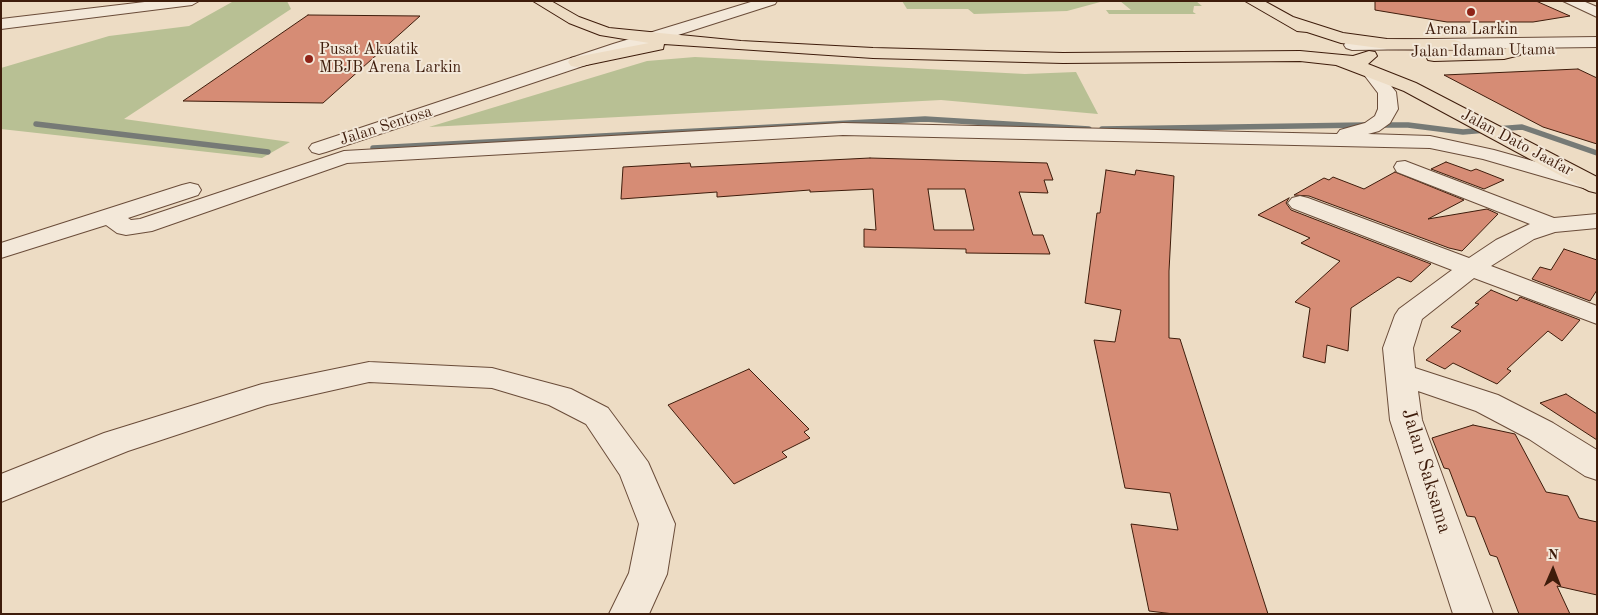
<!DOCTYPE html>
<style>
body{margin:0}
#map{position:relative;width:1598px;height:615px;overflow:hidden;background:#eddcc4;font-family:"Old Standard TT",serif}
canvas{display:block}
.frame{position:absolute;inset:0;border:2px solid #3e1c0b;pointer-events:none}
.north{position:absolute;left:1528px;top:545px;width:50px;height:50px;-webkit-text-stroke:4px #f3e8d9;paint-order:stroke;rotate:1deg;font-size:14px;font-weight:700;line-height:20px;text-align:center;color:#3e1c0b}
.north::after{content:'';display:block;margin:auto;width:18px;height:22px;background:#3e1c0b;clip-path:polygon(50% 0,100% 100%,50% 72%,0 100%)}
</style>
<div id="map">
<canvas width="1598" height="615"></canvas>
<div class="frame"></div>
<div class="north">N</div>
</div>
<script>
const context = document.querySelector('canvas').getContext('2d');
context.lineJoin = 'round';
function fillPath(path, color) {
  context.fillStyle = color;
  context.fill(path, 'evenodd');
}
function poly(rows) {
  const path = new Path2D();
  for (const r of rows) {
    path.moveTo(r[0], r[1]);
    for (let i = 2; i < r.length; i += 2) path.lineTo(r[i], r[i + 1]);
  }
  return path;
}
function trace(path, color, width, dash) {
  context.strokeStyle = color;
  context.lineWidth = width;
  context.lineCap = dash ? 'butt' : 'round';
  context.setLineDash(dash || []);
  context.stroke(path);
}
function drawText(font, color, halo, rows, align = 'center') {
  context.font = font + ' "Old Standard TT",serif';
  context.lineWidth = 4;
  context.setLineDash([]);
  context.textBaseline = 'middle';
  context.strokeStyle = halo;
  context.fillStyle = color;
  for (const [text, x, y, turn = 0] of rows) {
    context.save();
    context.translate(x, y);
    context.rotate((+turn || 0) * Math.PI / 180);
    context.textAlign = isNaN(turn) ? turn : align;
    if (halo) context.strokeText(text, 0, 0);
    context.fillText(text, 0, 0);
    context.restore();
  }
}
fillPath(poly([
 [287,1,291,9,124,119,290,142,262,158,1,129,1,68,109,36,189,26,232,2],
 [902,1,1104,1,1067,11,974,14,968,9,907,9],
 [1120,1,1196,1,1202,6,1194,6,1193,12,1196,14,1109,14,1106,10,1131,10],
 [695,57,1025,74,1076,72,1098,114,941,100,429,127,647,61]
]), '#b8c094');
trace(poly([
 [36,124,268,152],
 [1379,125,1408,125,1463,132,1486,130],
 [1102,129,1364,125],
 [1496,129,1522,127,1597,153],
 [373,148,925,119,1089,129]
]), '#767a76', 5.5);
const building = poly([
 [1375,1,1536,1,1570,16,1533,22,1447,22,1375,10,1375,1],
 [308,15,420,16,323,103,183,101,308,15],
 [1578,69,1597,78,1597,144,1543,127,1444,75,1578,69],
 [870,158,1047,163,1053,180,1044,180,1048,193,1019,192,1033,235,1043,235,1050,254,966,253,966,249,864,247,864,229,876,230,873,189,810,192,810,190,717,197,717,192,621,199,623,167,690,163,691,167,870,158],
 [928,189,965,189,974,230,934,230,928,189],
 [1446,162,1471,171,1476,169,1504,180,1484,189,1431,169,1446,162],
 [1106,170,1135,175,1136,170,1174,176,1169,271,1169,338,1180,339,1268,614,1174,614,1149,611,1131,524,1178,530,1170,493,1125,488,1094,340,1115,342,1121,310,1085,303,1097,213,1100,213,1106,170],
 [1395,172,1464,200,1428,219,1487,209,1498,214,1462,251,1449,248,1309,196,1294,195,1324,178,1329,180,1333,177,1364,189,1395,172],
 [1289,198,1286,203,1291,210,1431,264,1411,282,1398,277,1351,308,1348,351,1327,345,1325,363,1303,357,1310,308,1295,302,1340,261,1301,243,1310,238,1258,215,1289,198],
 [1564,249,1597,260,1597,290,1590,301,1532,279,1540,267,1551,270,1564,249],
 [1491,290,1517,301,1520,297,1580,320,1562,341,1548,331,1507,369,1511,371,1497,384,1453,363,1445,369,1426,360,1461,331,1451,327,1479,304,1475,303,1491,290],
 [749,369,809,429,804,432,810,438,782,452,787,457,734,484,668,405,749,369],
 [1566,394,1597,414,1597,440,1540,403,1566,394],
 [1473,425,1515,434,1546,492,1568,496,1579,518,1597,522,1597,595,1557,586,1570,614,1519,614,1497,557,1490,555,1475,517,1467,516,1449,469,1444,468,1432,438,1473,425]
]);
fillPath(building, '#d68c75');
trace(building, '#3e1c0b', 1);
const minor = poly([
 [153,1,199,1,192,5,1,29,1,19,153,1],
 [754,1,777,1,775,4,625,52,326,152,319,154,312,152,309,148,312,144,613,44,754,1],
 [1563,1,1583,1,1597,7,1597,17,1563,1],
 [1597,37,1597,47,1352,50,1346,48,1344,45,1346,42,1352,40,1597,37],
 [1374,71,1380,72,1396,92,1398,109,1390,123,1379,131,1368,134,1430,136,1494,150,1597,179,1597,192,1483,159,1430,148,843,135,347,163,152,231,126,235,117,233,106,225,1,258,1,243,182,185,190,183,198,185,201,190,198,195,128,218,131,220,140,219,344,151,843,123,1337,134,1340,130,1365,123,1375,116,1378,109,1378,93,1365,76,1368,72,1374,71],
 [1405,161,1554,218,1597,214,1597,228,1555,232,1534,239,1491,266,1597,306,1597,324,1474,278,1422,319,1413,348,1415,368,1498,395,1553,423,1597,450,1597,480,1585,476,1529,439,1476,411,1418,391,1422,420,1493,614,1453,614,1390,420,1383,348,1395,315,1399,309,1452,270,1292,208,1288,203,1292,198,1300,196,1308,198,1469,258,1496,240,1530,224,1397,172,1394,167,1397,162,1405,161],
 [369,362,492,368,571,389,608,408,648,462,675,524,667,574,649,614,609,614,629,573,639,524,620,475,586,424,549,405,492,388,369,382,267,405,128,451,1,502,1,474,104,433,262,384,369,362]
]);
const major = poly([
 [533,1,551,1,579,17,609,28,741,41,873,48,1063,53,1300,51,1353,56,1369,51,1375,52,1377,56,1368,64,1416,83,1597,177,1597,193,1589,191,1404,91,1336,65,1300,61,1063,63,873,58,664,44,663,49,577,67,571,66,568,62,571,58,649,43,600,35,569,23,533,1],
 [1245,1,1264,1,1293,17,1343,33,1387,39,1455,40,1461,42,1463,45,1461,48,1455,50,1387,49,1341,43,1307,32,1297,31,1245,1],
 [1514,46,1520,47,1522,51,1520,55,1504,59,1434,61,1428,60,1426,56,1428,52,1434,51,1503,49,1514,46]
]);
trace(minor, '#6a4c39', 2);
trace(major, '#3e1c0b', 2);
fillPath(minor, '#f3e8d9');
fillPath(major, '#eddcc4');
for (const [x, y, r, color] of [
 [1471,12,5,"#8f2418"],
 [309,59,5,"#8f2418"]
]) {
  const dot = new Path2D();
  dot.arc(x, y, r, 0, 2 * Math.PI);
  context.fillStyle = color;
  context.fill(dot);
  trace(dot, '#f3e8d9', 2);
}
drawText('16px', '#3e1c0b', '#f3e8d9', [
 ["Arena Larkin",1471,30],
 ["Pusat Akuatik",319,50,"left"],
 ["MBJB Arena Larkin",319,68,"left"]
]);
drawText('16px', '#3e1c0b', '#f3e8d9', [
 ["Jalan Idaman Utama",1483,51,-1],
 ["Jalan Sentosa",386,126,-18],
 ["Jalan Dato Jaafar",1517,143,28]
]);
drawText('20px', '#3e1c0b', '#f3e8d9', [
 ["Jalan Saksama",1426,471,73]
]);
</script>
